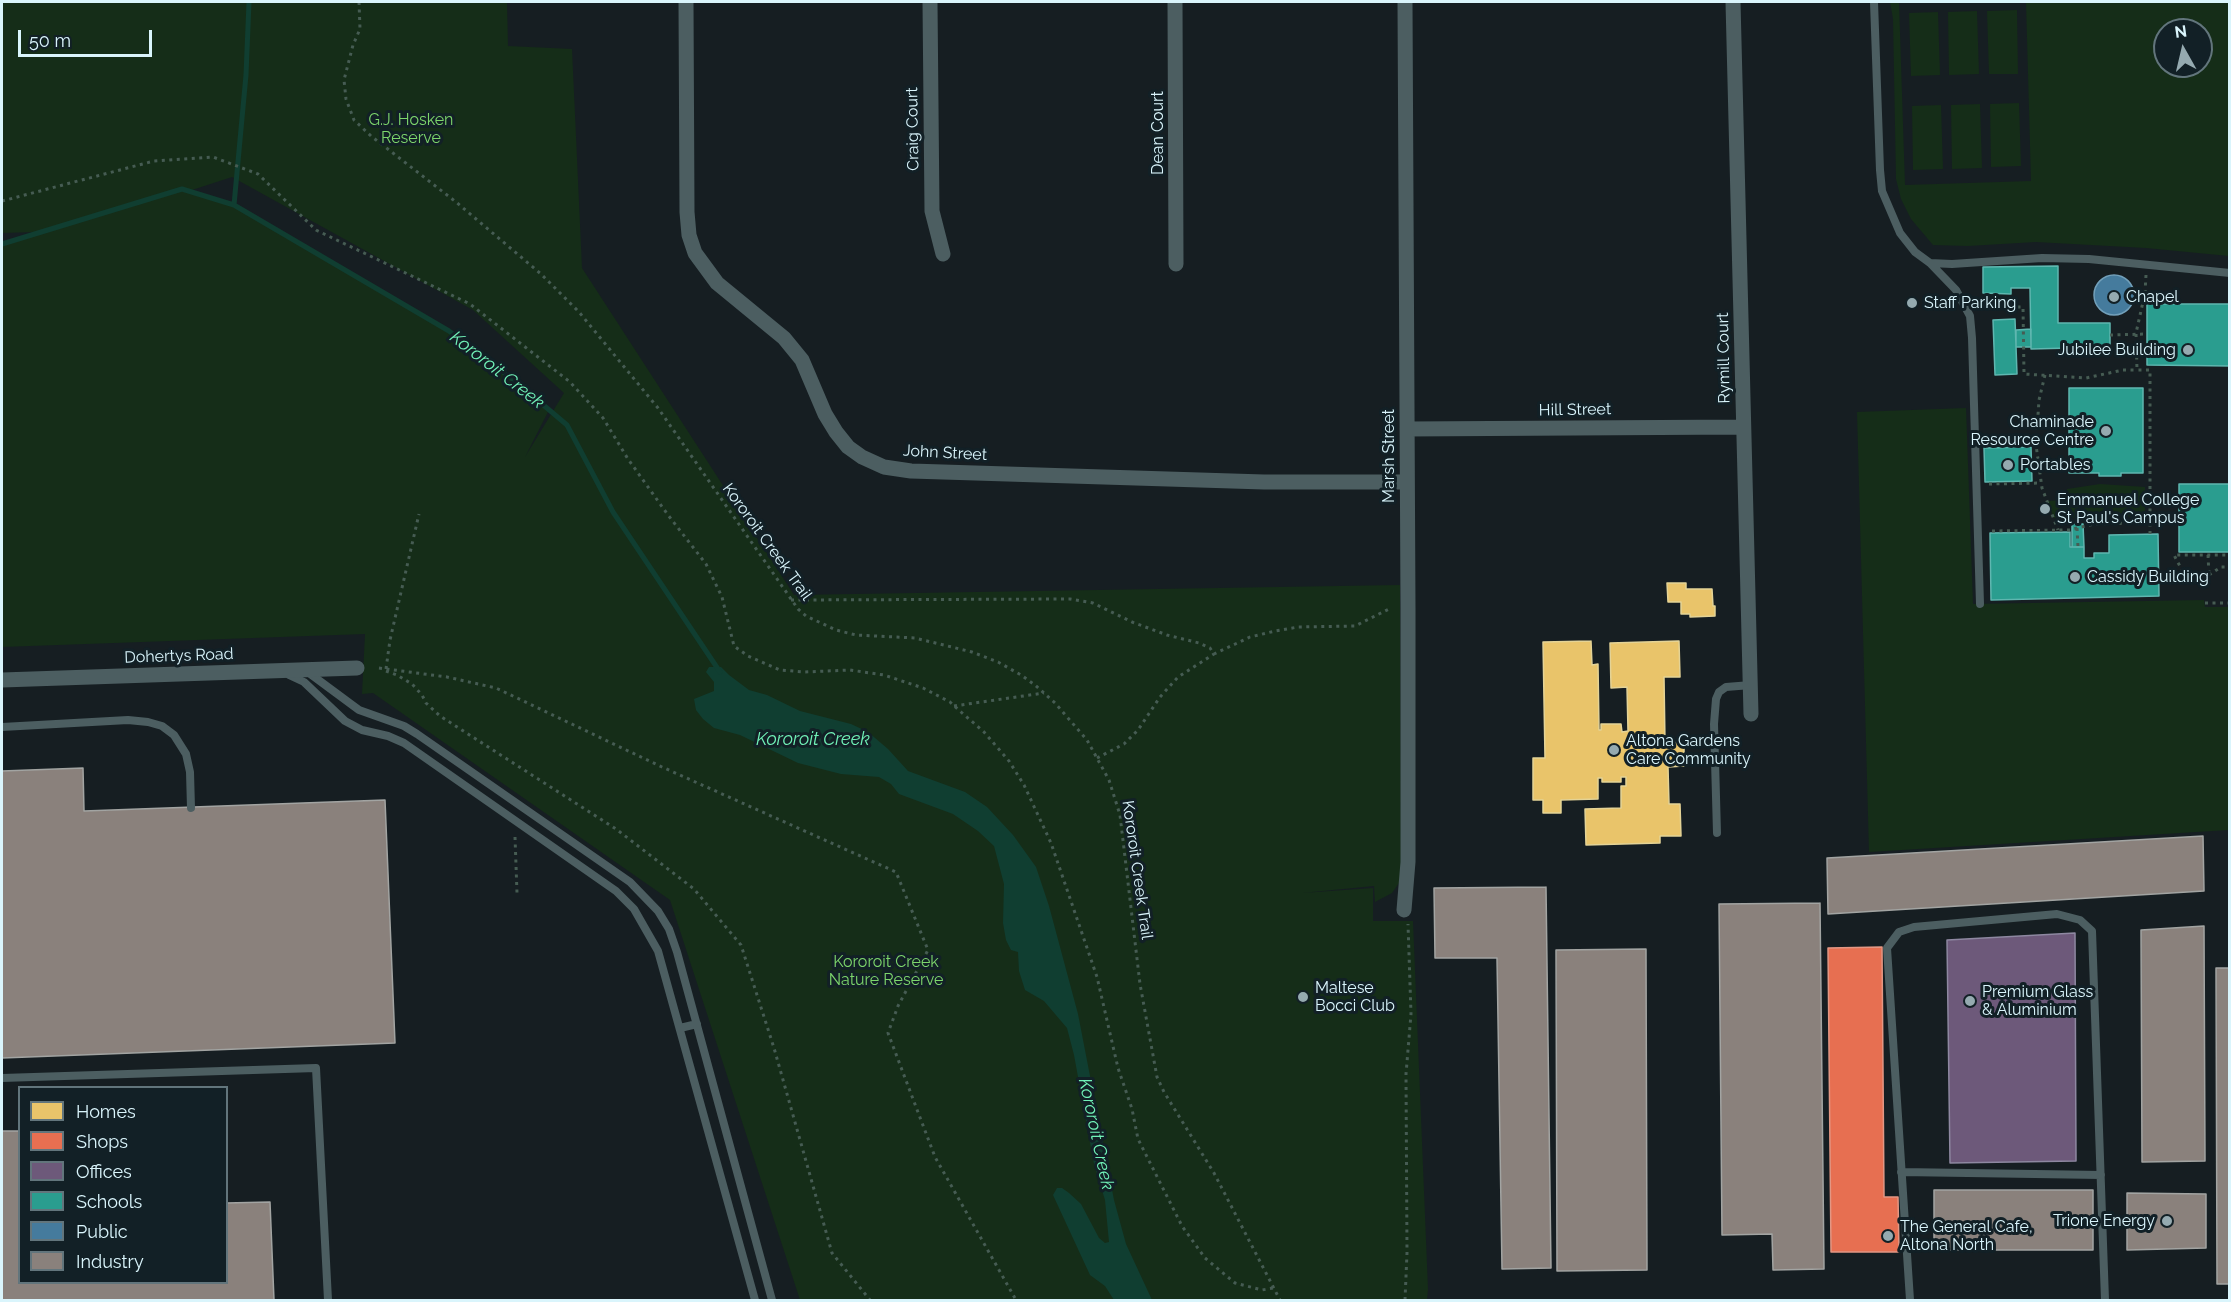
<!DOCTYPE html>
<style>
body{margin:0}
#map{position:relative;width:2231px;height:1302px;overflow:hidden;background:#161e22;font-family:Raleway,sans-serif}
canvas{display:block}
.frame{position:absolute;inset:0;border:3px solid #daf5fc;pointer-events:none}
.legend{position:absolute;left:18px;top:1086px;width:210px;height:198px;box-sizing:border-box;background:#122026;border:2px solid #62757c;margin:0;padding:8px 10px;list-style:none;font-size:18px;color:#daf5fc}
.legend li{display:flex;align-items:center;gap:12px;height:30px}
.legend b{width:30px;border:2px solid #62757c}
.north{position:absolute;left:2153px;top:18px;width:60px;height:60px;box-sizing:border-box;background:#122026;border:2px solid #62757c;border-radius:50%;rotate:352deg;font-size:16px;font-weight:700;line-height:24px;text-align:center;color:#daf5fc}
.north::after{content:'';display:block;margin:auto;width:21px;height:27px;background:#95aab0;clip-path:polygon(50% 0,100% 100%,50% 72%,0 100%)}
.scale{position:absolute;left:18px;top:30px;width:134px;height:27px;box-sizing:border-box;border:3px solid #daf5fc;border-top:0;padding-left:8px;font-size:18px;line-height:21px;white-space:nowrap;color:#daf5fc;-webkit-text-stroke:4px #122026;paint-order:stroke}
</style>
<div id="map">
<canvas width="2231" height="1302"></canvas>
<div class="frame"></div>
<ul class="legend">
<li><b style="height:16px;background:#e9c46a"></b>Homes</li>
<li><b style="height:16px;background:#e76f51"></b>Shops</li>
<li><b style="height:16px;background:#6d597a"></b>Offices</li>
<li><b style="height:16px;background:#2a9d8f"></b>Schools</li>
<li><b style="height:16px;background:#457b9d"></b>Public</li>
<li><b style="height:16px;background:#8a817c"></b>Industry</li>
</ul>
<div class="north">N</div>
<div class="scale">50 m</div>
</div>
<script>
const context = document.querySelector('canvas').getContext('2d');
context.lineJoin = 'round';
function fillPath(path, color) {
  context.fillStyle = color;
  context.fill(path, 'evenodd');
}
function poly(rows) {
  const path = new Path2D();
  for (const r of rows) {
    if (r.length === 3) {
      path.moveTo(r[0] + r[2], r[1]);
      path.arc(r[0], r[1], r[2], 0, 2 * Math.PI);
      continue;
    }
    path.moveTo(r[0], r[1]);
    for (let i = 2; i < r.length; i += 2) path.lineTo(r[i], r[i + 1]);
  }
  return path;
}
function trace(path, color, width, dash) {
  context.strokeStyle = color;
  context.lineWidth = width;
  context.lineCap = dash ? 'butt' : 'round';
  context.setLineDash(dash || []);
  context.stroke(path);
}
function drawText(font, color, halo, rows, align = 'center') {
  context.font = font + ' Raleway,sans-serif';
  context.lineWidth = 6;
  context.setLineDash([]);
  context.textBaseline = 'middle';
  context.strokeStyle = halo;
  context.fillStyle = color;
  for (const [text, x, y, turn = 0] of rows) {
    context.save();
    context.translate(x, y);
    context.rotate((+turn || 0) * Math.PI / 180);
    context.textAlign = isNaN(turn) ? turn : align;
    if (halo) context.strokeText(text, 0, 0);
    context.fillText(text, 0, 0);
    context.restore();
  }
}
fillPath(poly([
 [2,2,507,2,508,46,572,49,582,268,794,595,1400,585,1401,880,1392,893,1375,902,1374,886,1302,893,1373,888,1373,921,1413,921,1428,1289,1427,1300,800,1300,670,900,373,693,362,694,365,634,2,647,2,244,35,232,2,233],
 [232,177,473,310,564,393,525,457,549,410,449,331,234,205,189,191],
 [1890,2,1899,2,1905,185,2031,181,2026,2,2229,2,2229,256,2146,248,2036,242,1968,246,1933,245,1911,219,1901,199,1896,179,1893,19],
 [2165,30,2201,30,2201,66,2165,66],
 [2017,10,2018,74,1989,74,1987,11],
 [1977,11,1979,74,1949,75,1948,12],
 [1938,12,1940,75,1911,76,1909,13],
 [2019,103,2021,166,1991,167,1990,104],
 [1980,104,1982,168,1952,169,1951,105],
 [1941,105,1943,169,1913,170,1912,106],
 [1966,408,1973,604,2204,600,2205,607,2229,607,2229,830,1869,852,1857,412],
 [2100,484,2145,487,2145,516,2054,518,2047,501,2067,500,2067,489]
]), '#152d18');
fillPath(poly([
 [709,667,721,667,729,675,749,690,767,695,800,711,851,724,868,732,888,749,908,771,965,792,987,807,1013,835,1036,867,1049,906,1078,1014,1114,1200,1126,1244,1152,1300,1114,1300,1105,1286,1090,1275,1053,1195,1057,1188,1062,1188,1069,1193,1081,1204,1099,1238,1105,1243,1109,1242,1105,1200,1094,1164,1074,1055,1067,1028,1044,1001,1025,990,1019,971,1018,952,1011,950,1006,940,1003,923,1004,884,994,846,978,831,953,814,899,794,891,784,879,777,841,774,798,763,740,735,714,728,703,719,696,710,694,699,714,691,714,682,706,672]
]), '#103e31');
const homes = poly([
 [1667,583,1686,583,1686,589,1712,589,1713,606,1715,606,1715,616,1690,617,1690,614,1681,614,1681,602,1668,602,1667,583],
 [1591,641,1592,665,1598,664,1599,730,1601,730,1601,724,1621,724,1622,732,1628,731,1627,687,1611,688,1610,643,1679,641,1680,677,1664,677,1665,743,1684,742,1684,766,1668,767,1669,804,1680,804,1681,836,1660,836,1660,843,1586,845,1585,809,1621,808,1621,786,1626,786,1626,777,1621,777,1621,782,1602,782,1602,778,1598,778,1598,799,1561,800,1561,813,1543,813,1543,800,1533,800,1533,758,1545,758,1543,642,1591,641]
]);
fillPath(homes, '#e9c46a');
trace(homes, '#e4d396', 1.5);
const shops = poly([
 [1882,947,1884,1197,1898,1197,1899,1252,1831,1252,1828,948,1882,947]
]);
fillPath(shops, '#e76f51');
trace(shops, '#e39784', 1.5);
const offices = poly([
 [2075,933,2076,1161,1950,1163,1947,940,2075,933]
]);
fillPath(offices, '#6d597a');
trace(offices, '#8e88a1', 1.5);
const schools = poly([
 [2058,266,2058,323,2110,323,2110,347,2031,349,2030,288,2011,288,2011,294,1983,293,1983,267,2058,266],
 [2147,304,2230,304,2230,366,2147,365,2147,304],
 [2015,319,2017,374,1995,375,1993,320,2015,319],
 [2031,329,2031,347,2016,347,2016,330,2031,329],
 [2069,388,2143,388,2143,473,2121,473,2121,476,2099,476,2099,473,2069,473,2069,388],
 [2031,447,2032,481,1985,482,1984,448,2031,447],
 [2179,484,2230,484,2230,552,2179,552,2179,484],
 [2072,524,2083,524,2084,547,2072,547,2072,524],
 [2070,532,2070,547,2084,547,2084,558,2094,558,2094,553,2109,553,2109,535,2158,534,2159,596,1991,600,1990,533,2070,532]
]);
fillPath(schools, '#2a9d8f');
trace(schools, '#5fb7b0', 1.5);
const public = poly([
 [2114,295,20]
]);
fillPath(public, '#457b9d');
trace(public, '#72a0ba', 1.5);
const industry = poly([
 [83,768,84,811,385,800,395,1043,2,1058,2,771,83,768],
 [2203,836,2204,891,1828,914,1827,858,2203,836],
 [1546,887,1551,1268,1502,1269,1497,958,1435,958,1434,888,1546,887],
 [1820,903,1824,1269,1773,1270,1772,1234,1722,1235,1719,904,1820,903],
 [2204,926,2205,1161,2142,1162,2141,930,2204,926],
 [1646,949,1647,1270,1557,1271,1556,950,1646,949],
 [2216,968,2230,968,2230,1284,2217,1284,2216,968],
 [2,1131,20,1131,20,1282,226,1282,226,1203,270,1202,274,1300,2,1300,2,1131],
 [1934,1190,2093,1190,2093,1250,1934,1250,1934,1190],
 [2127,1193,2206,1194,2206,1248,2127,1250,2127,1193]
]);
fillPath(industry, '#8a817c');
trace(industry, '#a2a4a2', 1.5);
trace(poly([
 [234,205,246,75,249,2],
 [2,244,182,189,234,205,449,331,515,381,567,425,613,512,720,672]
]), '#103e31', 5);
trace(poly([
 [359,2,360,29,353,45,344,80,346,99,354,120,371,136,456,202,541,274,579,312,658,408,798,609,806,616,836,630,856,635,915,638,972,652,998,662,1021,675,1035,685,1055,703,1087,740,1109,780,1120,815,1140,984,1157,1077,1164,1092,1214,1173,1280,1300],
 [2,201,154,161,213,157,258,174,316,230,470,304,570,382,603,418,628,459,668,515,706,564,722,597,734,646,748,656,780,670,805,672,850,670,884,675,923,688,950,702,961,712,984,732,1009,761,1024,785,1051,843,1097,977,1118,1068,1132,1109,1138,1139,1182,1226,1205,1258,1235,1283,1262,1290,1273,1288],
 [2146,275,2145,293,2136,333,2137,370,2150,370,2150,534],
 [1980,307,2023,307,2024,374,2086,378,2123,370,2137,370],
 [2045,375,2039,400,2036,445,2042,488,2058,530],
 [1989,484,2041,483],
 [2077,528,2078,547],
 [1992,531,2069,530,2094,524,2179,522],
 [2208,555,2209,575],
 [2183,572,2174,555,2230,555],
 [2209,575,2221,567,2230,567],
 [791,600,1070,599,1093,603,1132,622,1167,635,1199,643,1210,648,1214,654,1250,637,1275,631,1298,627,1355,626,1391,608],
 [2205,603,2230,603],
 [379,668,447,677,496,688,662,767,896,872,928,950,898,1006,888,1033,935,1157,1016,1300],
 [386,669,390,640,419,514],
 [386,671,397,675,412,684,422,695,426,703,440,716,616,829,694,889,741,945,774,1048,832,1253,870,1300],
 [954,706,1044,693],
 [1097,758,1124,744,1138,730,1160,697,1178,677,1214,654],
 [515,837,517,893],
 [1405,1300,1407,1253,1406,1074,1411,1014,1408,924]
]), '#465c53', 3, [3, 4.5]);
trace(poly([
 [1874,2,1880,170,1882,191,1900,233,1915,252,1930,263,1952,264,2042,258,2089,259,2230,273],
 [1930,263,1956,290,1970,316,1972,338,1980,604],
 [309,673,359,710,404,726,417,734,630,882,658,911,669,929,677,952,772,1300],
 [289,675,304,682,345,721,362,730,388,736,404,743,616,891,634,909,658,951,755,1300],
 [2,727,128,720,148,722,162,726,174,735,186,754,190,772,191,808],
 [1717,833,1714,724,1716,699,1719,692,1726,687,1751,685],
 [680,1028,697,1024],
 [2,1078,316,1068,328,1300],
 [1901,1172,2101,1175],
 [1910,1300,1887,948,1899,932,1914,927,2057,914,2080,920,2092,931,2105,1300]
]), '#4c5e61', 8);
trace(poly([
 [686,2,687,212,689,235,695,253,717,283,784,338,802,360,825,414,836,432,848,447,862,457,884,467,911,471,1264,482,1407,482],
 [930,2,932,211,943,254],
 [1175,2,1176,264],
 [1733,2,1751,714],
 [1407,429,1743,427],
 [2,680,357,668],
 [1404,910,1408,862,1408,608,1405,2]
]), '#4c5e61', 15);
trace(poly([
 [2110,335,2147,334]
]), '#465c53', 3, [3, 4.5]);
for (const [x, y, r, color] of [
 [2114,297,6,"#95aab0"],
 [1912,303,6,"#95aab0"],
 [2188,350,6,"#95aab0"],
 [2106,431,6,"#95aab0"],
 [2008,465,6,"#95aab0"],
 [2045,509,6,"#95aab0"],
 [2075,577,6,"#95aab0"],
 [1614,750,6,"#95aab0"],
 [1303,997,6,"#95aab0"],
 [1970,1001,6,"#95aab0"],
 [2167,1221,6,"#95aab0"],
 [1888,1236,6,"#95aab0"]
]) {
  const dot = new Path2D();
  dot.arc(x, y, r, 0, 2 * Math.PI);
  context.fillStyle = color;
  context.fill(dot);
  trace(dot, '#122026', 2);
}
drawText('16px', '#7dd66c', '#122026', [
 ["G.J. Hosken",411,120],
 ["Reserve",411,138],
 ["Kororoit Creek",886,962],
 ["Nature Reserve",886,980]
]);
drawText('16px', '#daf5fc', '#122026', [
 ["Craig Court",913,129,-91],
 ["Dean Court",1158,133,-90],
 ["Rymill Court",1724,358,-91],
 ["Hill Street",1575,410,-1],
 ["John Street",945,453,3],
 ["Marsh Street",1389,456,-90],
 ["Kororoit Creek Trail",767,542,54],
 ["Dohertys Road",179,656,-2],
 ["Kororoit Creek Trail",1137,870,82]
]);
drawText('16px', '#daf5fc', '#122026', [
 ["Chapel",2126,297],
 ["Staff Parking",1924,303],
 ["Jubilee Building",2176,350,"right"],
 ["Chaminade",2094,422,"right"],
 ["Resource Centre",2094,440,"right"],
 ["Portables",2020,465],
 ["Emmanuel College",2057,500],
 ["St Paul's Campus",2057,518],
 ["Cassidy Building",2087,577],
 ["Altona Gardens",1626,741],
 ["Care Community",1626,759],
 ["Maltese",1315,988],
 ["Bocci Club",1315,1006],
 ["Premium Glass",1982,992],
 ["& Aluminium",1982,1010],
 ["Trione Energy",2155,1221,"right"],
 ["The General Cafe,",1900,1227],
 ["Altona North",1900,1245]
], 'left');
drawText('italic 18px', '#71f2b8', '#122026', [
 ["Kororoit Creek",497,370,38],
 ["Kororoit Creek",813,740],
 ["Kororoit Creek",1096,1134,78]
]);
</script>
